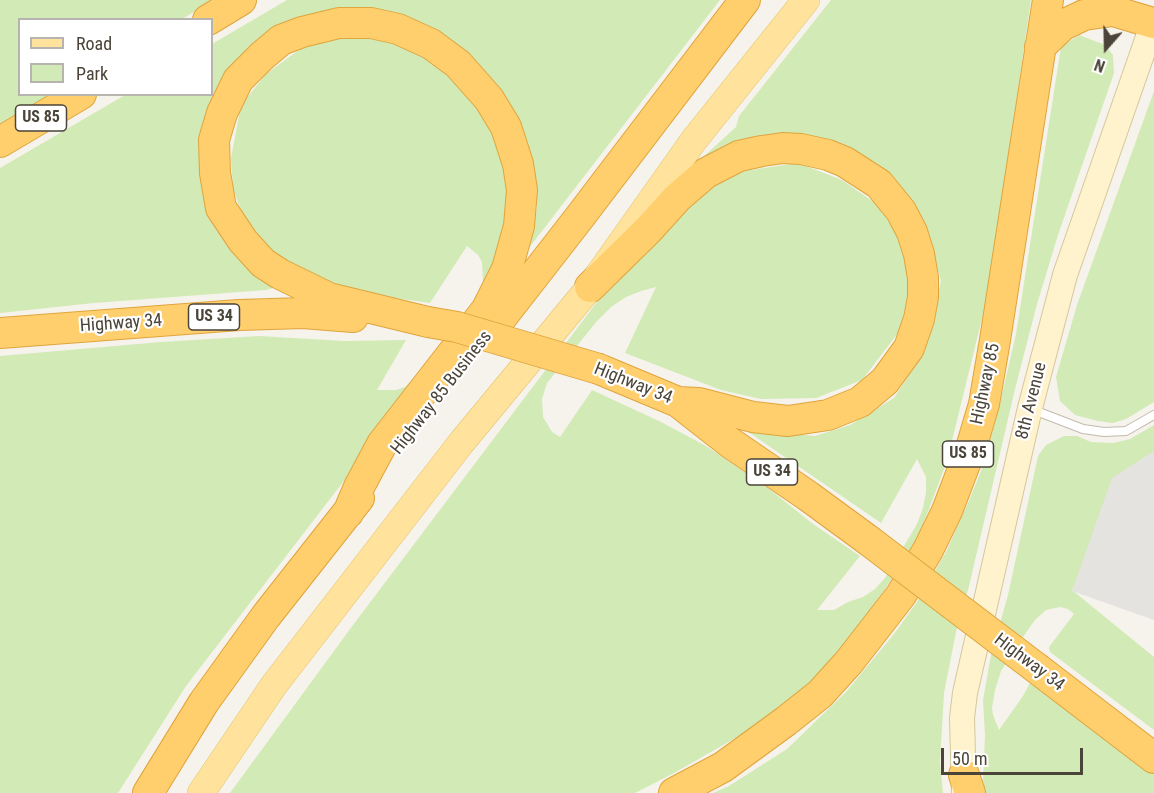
<!DOCTYPE html>
<style>
body{margin:0}
#map{position:relative;width:1154px;height:793px;overflow:hidden;background:#f6f3ec;font-family:"Roboto Condensed",sans-serif}
canvas{display:block}
.legend{position:absolute;left:18px;top:18px;width:195px;height:78px;box-sizing:border-box;background:#fff;border:2px solid #b7b4b0;margin:0;padding:8px 10px;list-style:none;font-size:18px;color:#4b4439}
.legend li{display:flex;align-items:center;gap:12px;height:30px}
.legend b{width:30px;border:2px solid #b7b4b0}
.north{position:absolute;left:1076px;top:18px;width:60px;height:60px;-webkit-text-stroke:4px #fff;paint-order:stroke;rotate:200deg;font-size:16px;font-weight:700;line-height:24px;text-align:center;color:#4b4439}
.north::after{content:'';display:block;margin:auto;width:21px;height:27px;background:#4b4439;clip-path:polygon(50% 0,100% 100%,50% 72%,0 100%)}
.scale{position:absolute;left:941px;top:748px;width:142px;height:27px;box-sizing:border-box;border:3px solid #4b4439;border-top:0;padding-left:8px;font-size:18px;line-height:21px;white-space:nowrap;color:#4b4439;-webkit-text-stroke:4px #fff;paint-order:stroke}
</style>
<div id="map">
<canvas width="1154" height="793"></canvas>
<ul class="legend">
<li><b style="height:8px;background:#ffe39c"></b>Road</li>
<li><b style="height:16px;background:#d2eab5"></b>Park</li>
</ul>
<div class="north">N</div>
<div class="scale">50 m</div>
</div>
<script>
const context = document.querySelector('canvas').getContext('2d');
context.lineJoin = 'round';
function fillPath(path, color) {
  context.fillStyle = color;
  context.fill(path, 'evenodd');
}
function poly(rows) {
  const path = new Path2D();
  for (const r of rows) {
    path.moveTo(r[0], r[1]);
    for (let i = 2; i < r.length; i += 2) path.lineTo(r[i], r[i + 1]);
  }
  return path;
}
function trace(path, color, width, dash) {
  context.strokeStyle = color;
  context.lineWidth = width;
  context.lineCap = dash ? 'butt' : 'round';
  context.setLineDash(dash || []);
  context.stroke(path);
}
function drawText(font, color, halo, rows, align = 'center') {
  context.font = font + ' "Roboto Condensed",sans-serif';
  context.lineWidth = 4.5;
  context.setLineDash([]);
  context.textBaseline = 'middle';
  context.strokeStyle = halo;
  context.fillStyle = color;
  for (const [text, x, y, turn = 0] of rows) {
    context.save();
    context.translate(x, y);
    context.rotate((+turn || 0) * Math.PI / 180);
    context.textAlign = isNaN(turn) ? turn : align;
    if (halo) context.strokeText(text, 0, 0);
    context.fillText(text, 0, 0);
    context.restore();
  }
}
fillPath(poly([
 [0,0,214,0,182,19,20,20,20,94,56,95,0,126],
 [287,0,720,0,525,253,537,208,535,181,424,30,283,29,204,146,263,279,273,288,266,290,94,303,0,313,0,168,125,95,212,94,212,44],
 [831,0,1031,0,988,294,947,461,920,533,890,582,854,632,810,683,753,728,674,773,635,793,230,793,353,625,615,278,711,185,744,171,798,163,842,180,878,205,897,234,912,271,901,329,862,380,816,398,761,399,721,390,625,353,656,287,641,291,626,297,611,307,597,321,547,383,542,399,543,417,552,432,560,437,592,390,661,422,706,446,769,489,813,524,860,556,817,610,834,610,848,602,863,597,875,589,885,578,917,524,923,508,926,492,926,477,917,459,881,523,744,429,815,436,850,425,894,398,925,351,941,281,927,231,838,146,707,163,702,158,736,127,739,116],
 [360,34,409,43,458,75,505,147,513,219,484,299,186,686,118,793,0,793,0,356,161,342,259,336,344,341,406,340,377,390,396,390,405,387,412,380,478,296,483,281,482,262,478,255,467,246,430,303,352,292,289,271,244,220,233,188,231,158,241,105,266,74,303,47],
 [1079,35,1105,45,1113,55,1114,73,1058,235,1037,304,1015,389,969,586,956,632,944,693,940,762,943,793,713,793,729,786,787,749,846,692,894,634,917,602,946,552,968,503,981,471,998,412,1016,334,1061,47],
 [1154,91,1154,402,1126,419,1113,423,1098,421,1075,415,1060,401,1056,377,1077,305],
 [1154,425,1154,452,1072,590,1154,657,1154,730,1050,652,1049,647,1074,614,1068,609,1060,607,1046,610,1035,620,1027,631,1001,671,995,690,992,708,993,715,999,730,1023,696,1031,681,1154,773,1154,793,985,793,983,781,985,735,983,700,991,655,1008,595,1038,456,1046,445,1064,436,1077,436,1091,442,1113,443,1130,439]
]), '#d2eab5');
fillPath(poly([
 [1154,451,1154,620,1072,591,1112,478]
]), '#e5e3e0');
const lane = poly([
 [1031,409,1083,429,1104,432,1126,431,1154,415]
]);
const secondary = poly([
 [964,793,962,718,965,693,1030,408,1065,275,1154,20]
]);
const primary = poly([
 [201,793,274,685,461,443,590,287,694,140,806,0]
]);
const highway = poly([
 [1100,0,1113,11,1153,23],
 [208,20,241,0],
 [1040,47,1063,25,1084,15,1113,11],
 [0,142,81,94],
 [590,287,649,229,677,198,706,173,739,156,762,151,783,148,801,149,828,155,845,162,879,184,901,211,912,232,919,254,923,278,923,297,919,319,909,348,885,381,860,402,828,415,788,421,753,417,699,403,678,402],
 [491,331,579,218,745,0],
 [0,333,239,315,303,313,353,317],
 [599,369,678,402,729,442,808,496,868,540],
 [348,513,359,487,382,444,487,309,507,269,519,226,522,190,518,164,506,127,489,99,458,64,431,44,398,29,371,23,339,23,302,32,281,40,262,56,238,80,222,113,214,140,215,173,221,208,243,241,263,263,280,274,329,298,428,322],
 [1039,670,1154,758],
 [964,775,970,793],
 [148,793,204,702,266,616,359,498],
 [674,793,723,767,786,721,820,694,849,662,901,595,928,550,947,511,971,448,984,404,995,340,1048,0]
]);
trace(lane, '#c2bbae', 10);
trace(secondary, '#d6c79b', 26);
trace(primary, '#e6c16a', 28);
trace(highway, '#e0a43c', 32);
trace(lane, '#fff', 8);
trace(secondary, '#fff3cd', 24);
trace(primary, '#ffe39c', 27);
trace(highway, '#ffcf6e', 30);
const highwayBridge = poly([
 [428,322,457,327,599,369],
 [868,540,1039,670]
]);
trace(highwayBridge, '#e0a43c', 32, []);
trace(highwayBridge, '#ffcf6e', 30);
for (const [x, y, w] of [
 [41,118,51],
 [214,317,51],
 [968,454,51],
 [772,472,51]
]) {
  const box = new Path2D();
  box.roundRect(x - w / 2, y - 13, w, 26, 4.5);
  context.fillStyle = '#fff';
  context.fill(box);
  trace(box, '#4b4439', 1.5);
}
drawText('bold 16px', '#4b4439', null, [
 ["US 85",41,118],
 ["US 34",214,317],
 ["US 85",968,454],
 ["US 34",772,472]
]);
drawText('18px', '#4b4439', '#fff', [
 ["Highway 34",121,324,-4],
 ["Highway 34",633,384,22],
 ["Highway 85",986,384,-78],
 ["Highway 85 Business",442,393,-52],
 ["8th Avenue",1032,401,-76],
 ["Highway 34",1029,663,37]
]);
</script>
